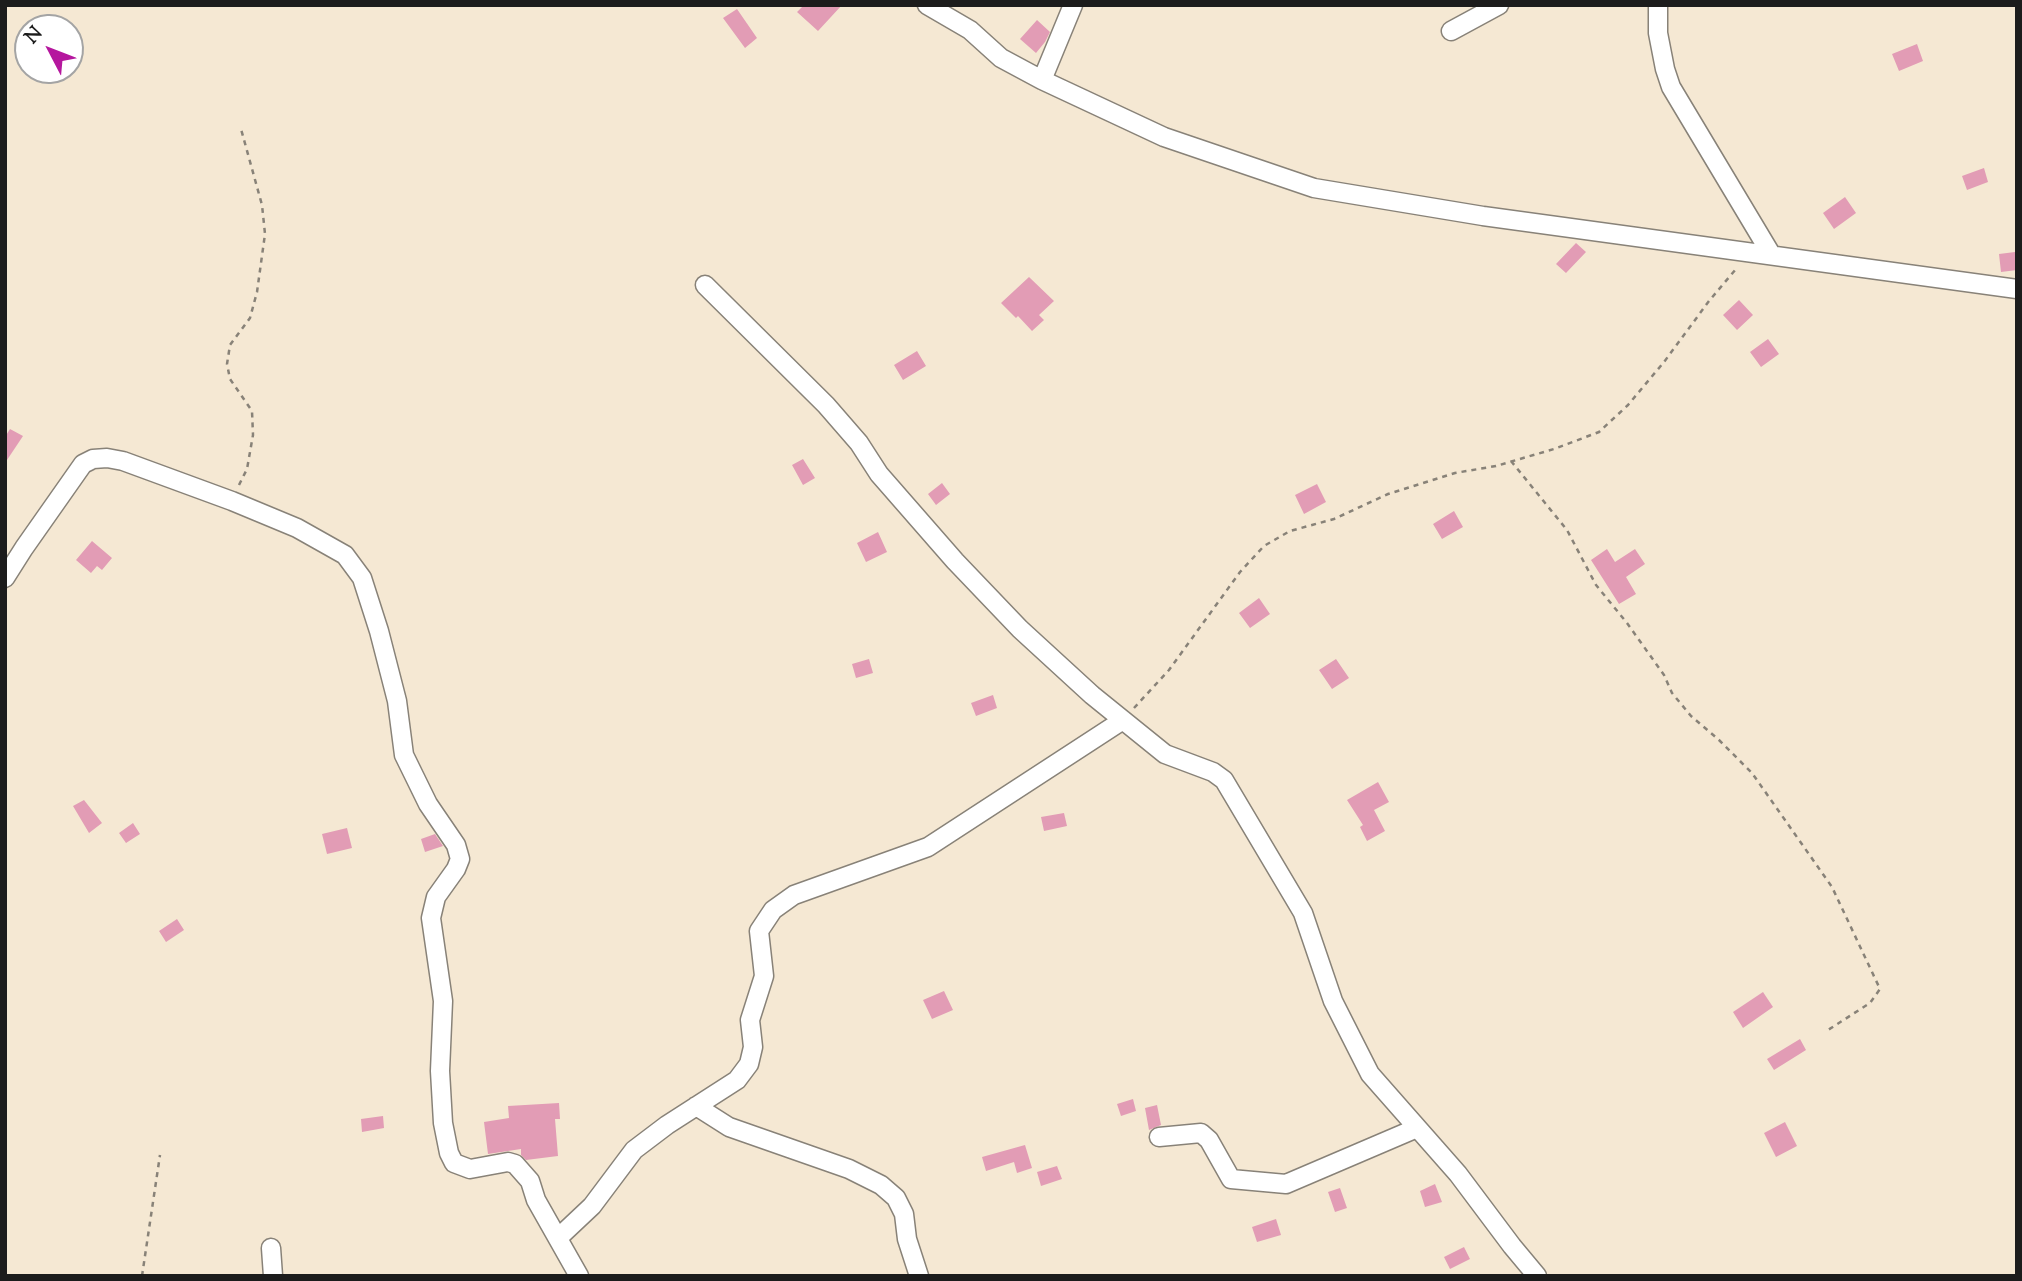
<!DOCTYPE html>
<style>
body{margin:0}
#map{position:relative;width:2022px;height:1281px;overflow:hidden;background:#f5e8d3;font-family:"Sorts Mill Goudy",serif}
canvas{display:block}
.frame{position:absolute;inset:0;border:7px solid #1c1c1c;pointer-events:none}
.north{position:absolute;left:14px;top:14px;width:70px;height:70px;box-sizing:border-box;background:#fff;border:2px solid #a4a4a4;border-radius:50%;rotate:312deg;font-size:19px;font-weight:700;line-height:28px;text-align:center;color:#1c1c1c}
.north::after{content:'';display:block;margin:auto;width:24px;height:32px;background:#b5179e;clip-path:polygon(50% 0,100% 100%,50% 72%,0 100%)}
</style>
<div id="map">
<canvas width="2022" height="1281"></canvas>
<div class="frame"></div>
<div class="north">N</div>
</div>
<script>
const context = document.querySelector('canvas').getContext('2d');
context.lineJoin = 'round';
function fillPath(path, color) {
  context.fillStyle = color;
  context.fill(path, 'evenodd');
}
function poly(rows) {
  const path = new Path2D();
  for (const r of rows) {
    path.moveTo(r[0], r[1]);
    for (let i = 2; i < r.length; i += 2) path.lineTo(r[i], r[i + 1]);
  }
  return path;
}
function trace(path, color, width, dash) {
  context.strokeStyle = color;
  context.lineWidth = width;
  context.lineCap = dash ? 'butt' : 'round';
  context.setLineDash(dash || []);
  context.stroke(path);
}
fillPath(poly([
 [804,5,842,5,818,31,797,12],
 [737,9,757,38,745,48,723,18],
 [1037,20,1050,32,1045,42,1036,53,1020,39],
 [1917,44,1923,61,1899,71,1892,54],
 [1984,168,1988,182,1967,190,1962,176],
 [1845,197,1856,213,1834,229,1823,213],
 [1576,243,1586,252,1566,273,1556,264],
 [2015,252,2017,270,2001,272,1999,254],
 [1029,277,1054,301,1039,315,1044,320,1032,331,1018,316,1016,318,1001,303],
 [1739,300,1753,315,1737,330,1723,315],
 [1768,339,1779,354,1761,367,1750,352],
 [917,351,926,366,903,380,894,365],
 [10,429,23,436,5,463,5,437],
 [803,459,815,478,803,485,792,465],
 [942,483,950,494,936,505,928,494],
 [1317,484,1326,502,1304,514,1295,495],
 [1454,511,1463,527,1442,539,1433,524],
 [878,532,887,552,866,562,857,543],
 [92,541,112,558,102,570,97,566,91,573,76,560],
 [1607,549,1615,562,1635,549,1645,564,1626,577,1636,594,1619,604,1591,560],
 [1259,598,1270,614,1250,628,1239,613],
 [869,659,873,673,856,678,852,664],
 [1336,659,1349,678,1332,689,1319,670],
 [993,695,997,708,976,716,971,703],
 [1378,782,1389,802,1374,810,1385,831,1367,841,1360,827,1363,825,1347,800],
 [84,800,102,823,89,833,73,806],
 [1064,813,1067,826,1044,831,1041,817],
 [133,823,140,834,126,843,119,833],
 [347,828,352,848,327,854,322,834],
 [435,834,443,846,425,852,421,839],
 [177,919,184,930,166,942,159,931],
 [944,991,953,1010,932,1019,923,1000],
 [1763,992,1773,1007,1743,1028,1733,1012],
 [1800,1039,1806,1050,1774,1070,1767,1059],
 [1133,1099,1136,1111,1121,1116,1117,1104],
 [559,1103,560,1119,555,1119,558,1156,526,1160,521,1155,521,1149,488,1154,484,1122,509,1118,508,1106],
 [1157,1105,1161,1125,1149,1130,1145,1108],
 [383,1116,384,1128,362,1132,361,1119],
 [1785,1122,1797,1146,1776,1157,1764,1133],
 [1025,1145,1032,1168,1017,1173,1014,1162,986,1171,982,1157],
 [1057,1166,1062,1179,1041,1186,1037,1172],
 [1435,1184,1442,1202,1425,1207,1420,1191],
 [1340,1188,1347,1208,1335,1212,1328,1192],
 [1276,1219,1281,1235,1257,1242,1252,1227],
 [1464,1247,1470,1259,1450,1269,1444,1257]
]), '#e29cb5');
const street = poly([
 [927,5,970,30,1001,58,1042,80,1164,137,1314,188,1483,216,2017,289],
 [1658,5,1658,33,1665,69,1671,87,1771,254],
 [1451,31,1499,5],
 [1042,80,1073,5],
 [705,285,826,405,859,443,879,474,955,561,1020,629,1092,695,1165,754,1213,772,1224,780,1303,913,1333,1001,1370,1074,1458,1174,1512,1246,1537,1276],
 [5,578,24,548,83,464,93,459,107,458,123,461,232,501,297,528,345,555,362,578,379,631,397,701,404,755,428,804,456,845,460,859,456,869,436,897,431,918,443,1001,440,1071,443,1123,449,1153,454,1163,470,1169,508,1162,515,1164,530,1181,536,1200,579,1276],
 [696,1106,729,1127,849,1169,881,1185,896,1198,904,1214,907,1239,919,1276],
 [1159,1137,1201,1133,1209,1140,1231,1179,1286,1184,1417,1128],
 [558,1238,592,1206,634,1150,667,1125,737,1080,749,1064,753,1047,750,1020,764,976,759,931,773,910,794,895,928,847,1123,720],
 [271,1248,273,1276]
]);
trace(street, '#888278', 21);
trace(poly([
 [1511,461,1567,530,1596,585,1627,623,1664,675,1672,693,1691,716,1719,740,1752,773,1832,887,1880,989,1870,1003,1828,1030],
 [239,485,247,469,253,435,252,411,230,379,227,364,230,345,250,318,257,292,265,234,262,205,241,129],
 [1134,708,1169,670,1240,572,1264,546,1290,531,1334,519,1388,494,1455,473,1496,466,1554,449,1599,432,1628,405,1664,362,1709,301,1736,269],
 [142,1276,160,1155]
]), '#888278', 2.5, [5, 5]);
trace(street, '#fff', 18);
</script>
